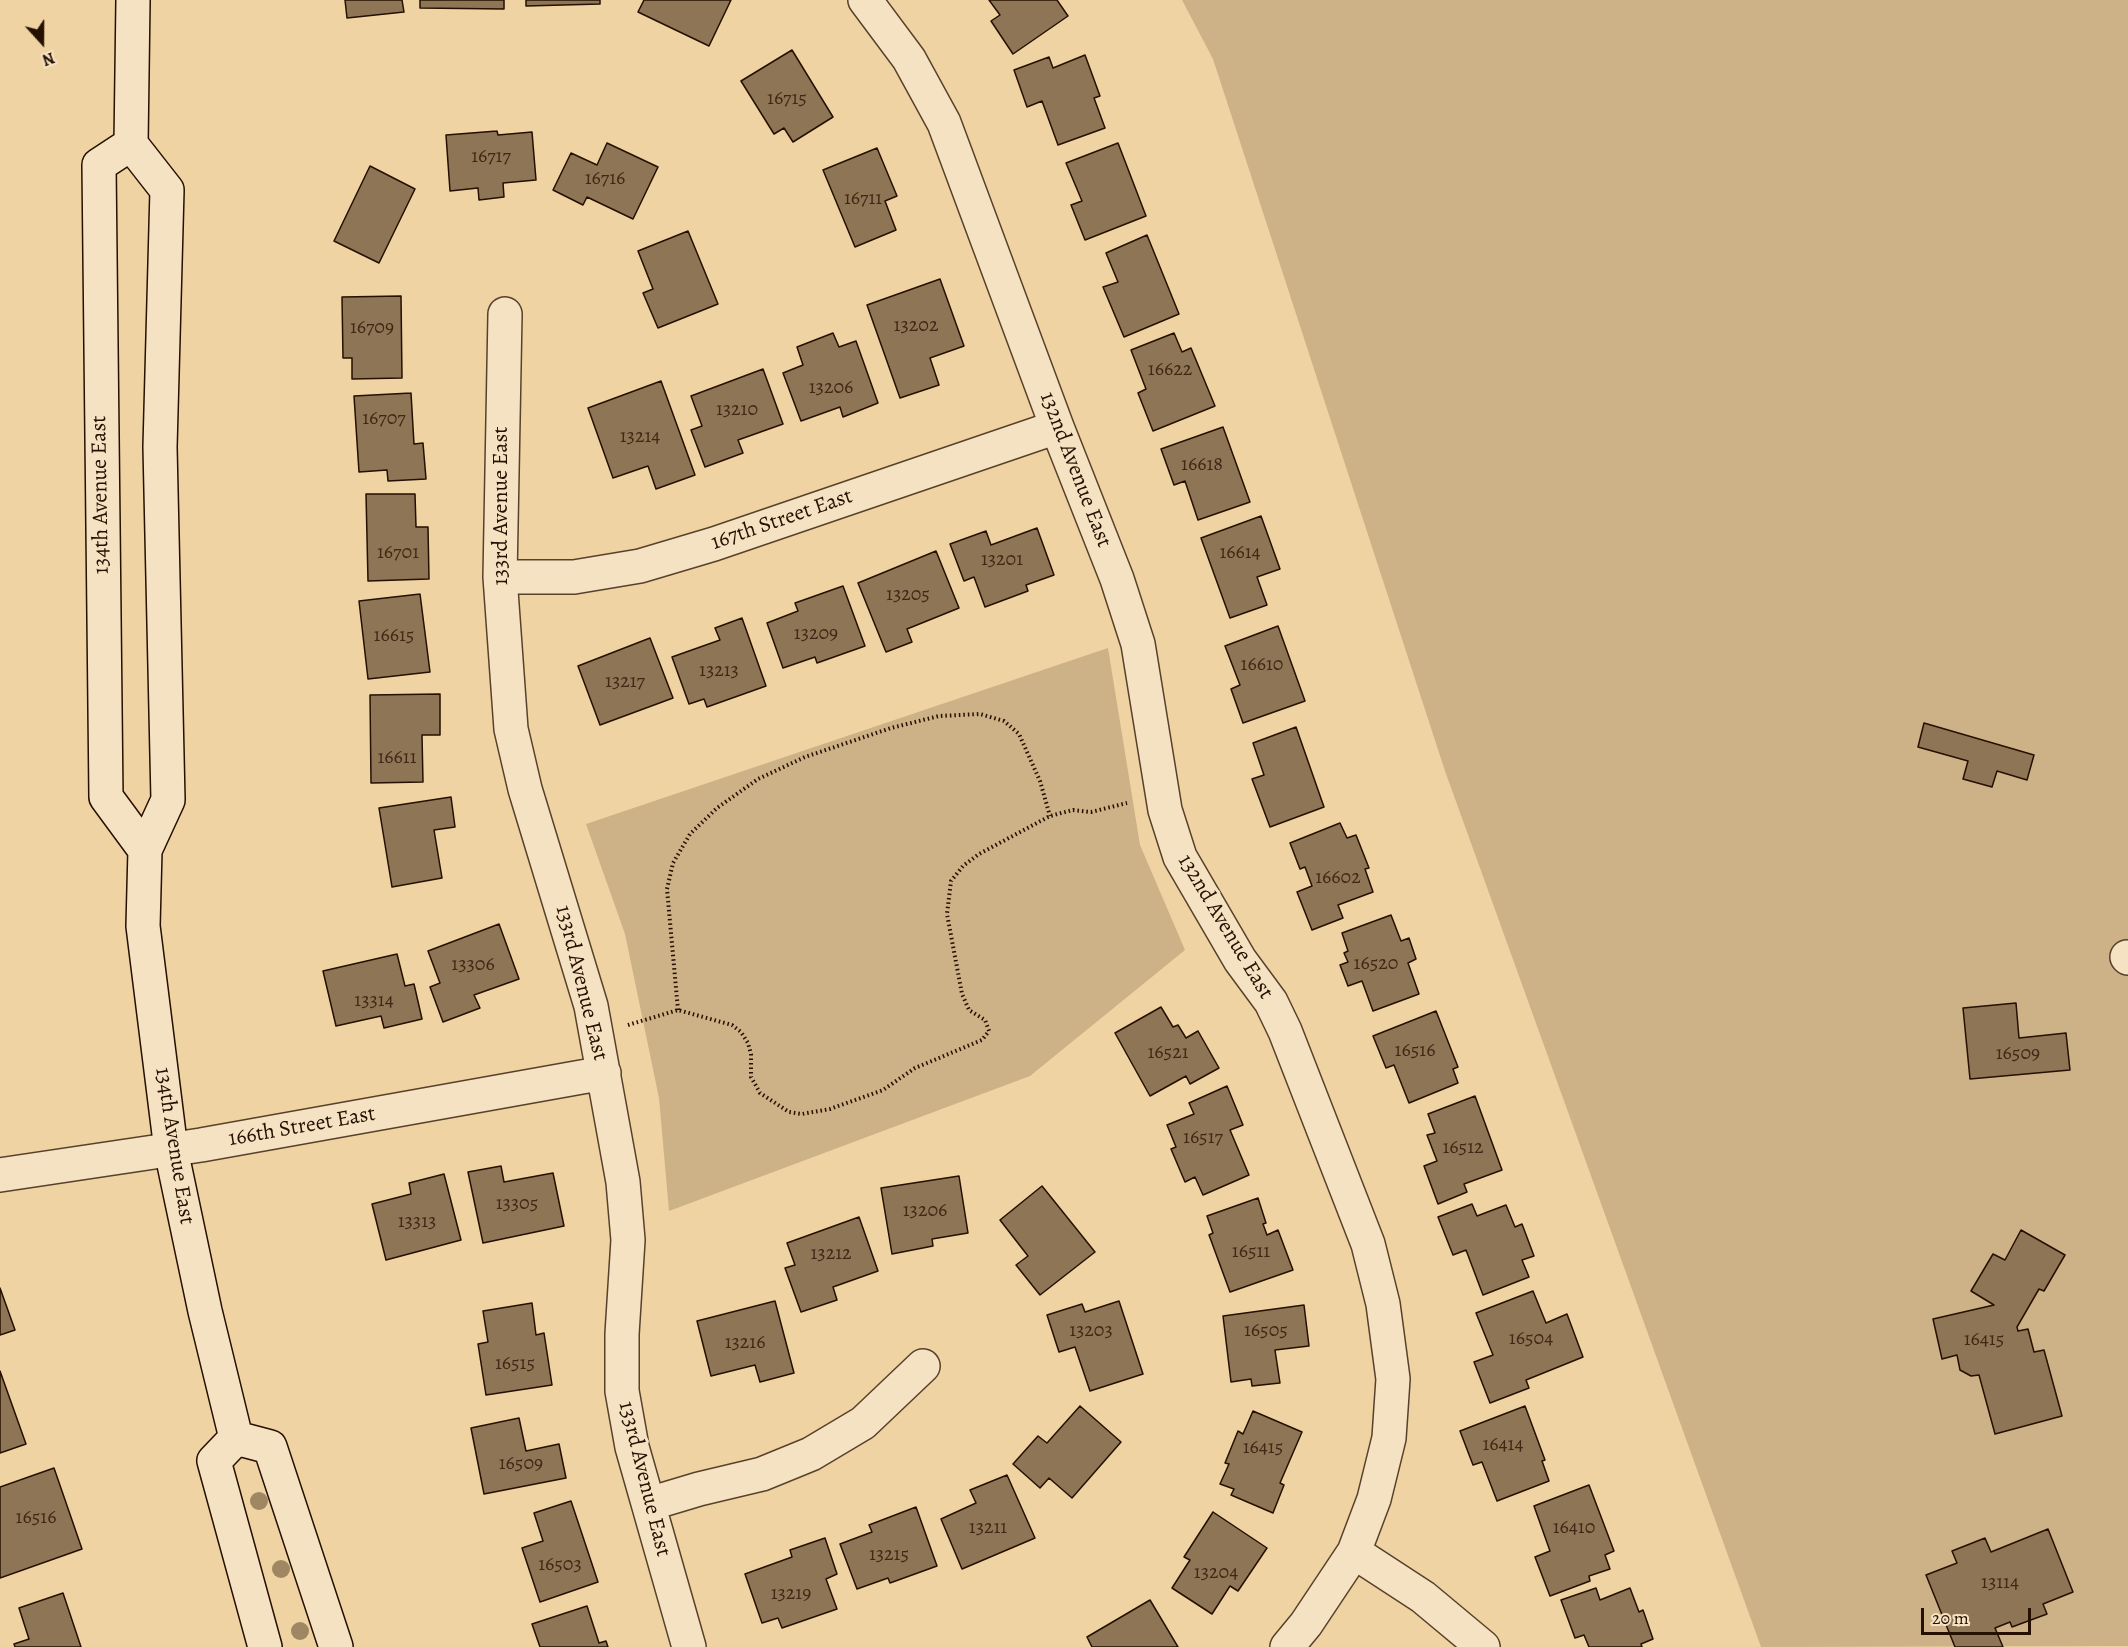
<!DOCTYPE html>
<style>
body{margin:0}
#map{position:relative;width:2128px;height:1647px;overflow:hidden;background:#efd3a3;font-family:Alegreya,serif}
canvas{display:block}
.north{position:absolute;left:12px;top:12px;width:60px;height:60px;-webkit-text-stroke:4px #f5e2c3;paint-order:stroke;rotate:159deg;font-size:16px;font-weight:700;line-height:24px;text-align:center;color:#251001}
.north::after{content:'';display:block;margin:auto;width:21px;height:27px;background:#251001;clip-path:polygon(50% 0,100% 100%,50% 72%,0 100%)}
.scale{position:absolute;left:1921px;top:1608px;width:110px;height:27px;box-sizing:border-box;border:3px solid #251001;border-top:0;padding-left:8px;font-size:18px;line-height:21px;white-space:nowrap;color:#251001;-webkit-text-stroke:4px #f5e2c3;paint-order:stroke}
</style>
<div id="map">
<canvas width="2128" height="1647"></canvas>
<div class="north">N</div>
<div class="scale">20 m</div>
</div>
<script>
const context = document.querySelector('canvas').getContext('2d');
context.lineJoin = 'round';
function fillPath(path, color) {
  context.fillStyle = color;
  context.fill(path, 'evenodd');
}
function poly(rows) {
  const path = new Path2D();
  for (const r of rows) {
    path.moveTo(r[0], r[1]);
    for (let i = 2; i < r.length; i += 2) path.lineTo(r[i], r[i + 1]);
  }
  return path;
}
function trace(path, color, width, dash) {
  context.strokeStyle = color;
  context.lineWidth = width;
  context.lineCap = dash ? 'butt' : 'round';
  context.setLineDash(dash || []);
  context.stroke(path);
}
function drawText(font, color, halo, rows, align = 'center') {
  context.font = font + ' Alegreya,serif';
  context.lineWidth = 6;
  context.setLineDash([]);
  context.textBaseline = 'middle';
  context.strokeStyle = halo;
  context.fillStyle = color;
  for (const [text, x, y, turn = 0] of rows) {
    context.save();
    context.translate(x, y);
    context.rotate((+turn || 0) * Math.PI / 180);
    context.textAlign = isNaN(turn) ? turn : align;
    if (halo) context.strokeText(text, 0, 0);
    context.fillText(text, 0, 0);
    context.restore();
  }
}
fillPath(poly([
 [1182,0,2128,0,2128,1646,1761,1647,1445,771,1213,59],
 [1108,648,1140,845,1185,950,1030,1076,669,1211,659,1098,625,934,586,824]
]), '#cdb287');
const building = poly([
 [345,0,402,0,404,12,347,18,345,0],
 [420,0,504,0,504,9,420,8,420,0],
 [526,0,600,0,600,4,526,6,526,0],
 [644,0,731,0,709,46,638,12,644,0],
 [989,0,1057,0,1068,16,1013,54,991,21,1000,15,989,0],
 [792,50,833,117,793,142,784,128,774,134,741,81,792,50],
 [1085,55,1100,96,1094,98,1105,128,1058,145,1042,101,1027,107,1014,70,1049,57,1053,68,1085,55],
 [497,131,498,135,532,132,536,180,503,183,504,197,479,200,478,188,450,191,446,135,497,131],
 [607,143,658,167,633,219,587,197,583,205,553,190,571,153,597,165,607,143],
 [1118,143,1146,216,1085,240,1071,205,1082,201,1066,163,1118,143],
 [877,148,897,196,885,201,896,230,855,247,823,170,877,148],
 [370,166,415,189,379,263,334,241,370,166],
 [688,231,718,304,658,328,643,293,653,289,638,251,688,231],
 [1147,235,1179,314,1124,337,1103,287,1118,282,1106,253,1147,235],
 [940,279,964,346,930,358,939,385,900,398,867,305,940,279],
 [401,296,402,378,352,379,352,358,343,358,342,297,401,296],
 [833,333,839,347,856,341,878,403,843,417,840,407,801,421,783,373,803,365,797,347,833,333],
 [1174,333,1182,352,1191,348,1215,406,1153,431,1138,393,1146,389,1131,350,1174,333],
 [763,369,783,424,738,440,743,453,705,467,691,430,702,426,691,396,763,369],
 [661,381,695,475,656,489,648,466,613,478,588,408,661,381],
 [411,393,414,444,423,443,426,479,388,481,387,470,359,472,354,396,411,393],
 [1223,427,1250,502,1198,520,1185,481,1174,485,1161,449,1223,427],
 [366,494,415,494,416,527,428,527,429,579,368,581,366,494],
 [1261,516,1280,569,1257,577,1267,605,1230,618,1201,538,1261,516],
 [1037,528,1054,575,1026,585,1028,591,985,607,974,577,964,581,950,544,986,531,991,545,1037,528],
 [936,551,959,608,907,629,912,642,886,652,858,583,936,551],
 [843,586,865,646,817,663,815,657,783,668,767,623,798,611,795,603,843,586],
 [420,594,430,672,368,679,359,601,420,594],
 [742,618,766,686,707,707,704,699,689,704,672,657,720,640,715,628,742,618],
 [1278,626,1305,701,1243,723,1231,689,1240,685,1225,646,1278,626],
 [650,638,673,698,600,725,578,666,650,638],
 [440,694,440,735,422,735,423,782,371,783,370,695,440,694],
 [1924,723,2034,755,2027,780,1997,771,1992,787,1963,779,1968,761,1918,747,1924,723],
 [1296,727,1324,807,1270,827,1252,779,1264,775,1253,743,1296,727],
 [451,797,455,827,434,830,442,878,392,887,379,808,451,797],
 [1340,823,1347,838,1356,835,1369,868,1365,869,1373,892,1338,905,1343,918,1312,930,1297,892,1312,886,1305,867,1300,869,1290,843,1340,823],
 [1391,915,1401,941,1409,938,1416,959,1408,963,1419,994,1373,1011,1362,981,1348,986,1340,965,1348,962,1344,953,1348,951,1342,933,1391,915],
 [499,924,519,979,474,995,480,1008,443,1022,430,987,440,983,428,951,499,924],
 [397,954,405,986,414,984,422,1019,384,1028,381,1016,336,1026,323,971,397,954],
 [2016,1003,2019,1038,2066,1033,2070,1070,1970,1079,1963,1008,2016,1003],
 [1161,1007,1173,1027,1178,1025,1186,1038,1198,1031,1219,1068,1190,1084,1186,1076,1150,1096,1115,1033,1161,1007],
 [1436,1011,1458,1067,1453,1069,1458,1083,1409,1103,1394,1065,1386,1068,1373,1036,1436,1011],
 [1227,1086,1243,1125,1230,1130,1249,1175,1203,1195,1195,1177,1185,1182,1171,1149,1176,1147,1167,1125,1194,1114,1189,1103,1227,1086],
 [1475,1096,1502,1170,1464,1184,1467,1192,1438,1204,1424,1166,1437,1161,1427,1135,1435,1133,1428,1114,1475,1096],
 [501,1166,504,1182,553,1173,564,1226,483,1243,468,1172,501,1166],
 [444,1174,461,1240,386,1260,372,1204,411,1194,409,1183,444,1174],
 [959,1176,968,1233,932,1239,933,1246,892,1254,881,1188,959,1176],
 [1042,1186,1095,1252,1040,1295,1016,1265,1028,1256,1000,1220,1042,1186],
 [1258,1198,1266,1223,1263,1224,1267,1235,1278,1230,1293,1270,1230,1292,1209,1235,1213,1233,1207,1216,1258,1198],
 [1472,1204,1477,1216,1506,1205,1515,1227,1522,1224,1534,1256,1522,1260,1529,1277,1483,1295,1466,1250,1453,1255,1438,1217,1472,1204],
 [859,1217,878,1271,833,1287,837,1300,801,1312,785,1268,795,1265,787,1243,859,1217],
 [2021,1230,2065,1255,2044,1291,2039,1289,2017,1327,2018,1331,2028,1329,2034,1352,2044,1350,2062,1416,1995,1434,1979,1375,1971,1376,1960,1370,1957,1355,1942,1359,1933,1319,1994,1305,1971,1291,1993,1254,2005,1260,2021,1230],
 [0,1288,15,1330,0,1335,0,1288],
 [1533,1291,1546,1323,1567,1314,1583,1357,1526,1380,1529,1388,1490,1403,1474,1362,1493,1355,1476,1313,1533,1291],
 [775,1301,794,1373,760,1382,755,1365,711,1376,697,1321,775,1301],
 [1119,1301,1143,1374,1090,1391,1075,1347,1059,1352,1047,1315,1082,1304,1085,1312,1119,1301],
 [532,1303,536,1335,544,1333,552,1385,486,1395,478,1344,488,1342,483,1311,532,1303],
 [1304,1305,1309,1346,1275,1350,1280,1383,1252,1386,1251,1379,1231,1382,1223,1316,1304,1305],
 [0,1371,26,1444,0,1453,0,1371],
 [1080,1406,1121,1442,1072,1498,1049,1478,1040,1488,1013,1464,1038,1436,1047,1443,1080,1406],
 [1525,1406,1545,1460,1542,1461,1549,1481,1497,1501,1482,1462,1473,1465,1460,1431,1525,1406],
 [1253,1411,1302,1432,1280,1483,1284,1485,1273,1513,1231,1495,1234,1489,1220,1484,1229,1464,1225,1463,1238,1431,1243,1434,1253,1411],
 [519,1418,526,1451,559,1444,566,1478,484,1494,471,1428,519,1418],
 [54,1468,82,1549,0,1578,0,1487,54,1468],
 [1007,1475,1035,1538,962,1569,941,1519,976,1503,970,1490,1007,1475],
 [1589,1485,1614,1551,1605,1555,1610,1569,1589,1576,1590,1581,1550,1596,1535,1557,1550,1551,1534,1506,1589,1485],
 [571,1501,598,1582,540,1602,522,1548,543,1541,534,1513,571,1501],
 [916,1507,937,1566,890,1583,888,1578,857,1589,840,1544,872,1532,869,1525,916,1507],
 [1213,1512,1267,1548,1238,1591,1230,1586,1212,1614,1172,1588,1190,1560,1184,1557,1213,1512],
 [2048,1529,2073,1592,2043,1604,2047,1614,2012,1627,2010,1622,1995,1628,2003,1647,1955,1647,1926,1575,1957,1563,1952,1551,1985,1538,1991,1552,2048,1529],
 [825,1538,837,1574,826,1579,837,1609,782,1628,778,1618,762,1623,745,1574,792,1557,790,1550,825,1538],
 [1596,1588,1600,1600,1630,1588,1639,1612,1643,1610,1653,1639,1641,1644,1642,1647,1589,1647,1584,1635,1575,1638,1561,1600,1596,1588],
 [63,1593,81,1647,15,1647,14,1644,29,1639,19,1608,63,1593],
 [1150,1600,1178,1647,1092,1647,1087,1637,1150,1600],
 [587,1606,599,1643,606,1641,608,1647,540,1647,532,1624,587,1606]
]);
fillPath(building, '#8e7555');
trace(building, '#251001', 1.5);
const street = poly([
 [865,0,909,59,944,123,1057,427,1117,579,1138,644,1165,810,1180,857,1240,960,1271,1002,1285,1031,1368,1244,1383,1304,1393,1379,1389,1438,1374,1499,1354,1552,1306,1624,1287,1647],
 [505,314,500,577,511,729,525,789,591,1006,623,1182,628,1240,622,1334,622,1391,632,1447,689,1647],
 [500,577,574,577,640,566,714,544,1057,427],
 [2127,957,2128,958],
 [0,1175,201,1145,604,1073],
 [649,1504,699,1489,762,1474,811,1454,863,1423,923,1366],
 [1354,1552,1423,1597,1483,1647]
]);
const secondary = poly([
 [133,0,131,144,167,190,160,447,168,800,145,850,143,926,171,1150,205,1311,236,1438,214,1461,265,1647],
 [131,144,99,165,106,797,145,850],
 [236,1438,270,1447,336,1647]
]);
trace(street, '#58412a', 36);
trace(secondary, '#251001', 36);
trace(poly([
 [678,1010,667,889,673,863,690,834,717,808,758,779,805,757,891,728,939,716,980,714,1004,721,1019,734,1040,781,1050,816],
 [628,1025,678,1010,732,1025,741,1032,748,1043,751,1054,751,1077,760,1093,789,1112,802,1114,830,1109,883,1090,915,1068,982,1040,989,1031,985,1020,969,1010,962,994,947,914,951,881,963,866,979,854,1050,816,1073,810,1091,812,1127,803]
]), '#251001', 4, [1.5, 3]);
trace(street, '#f5e2c3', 33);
trace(secondary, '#f5e2c3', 33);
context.fillStyle = '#a08764';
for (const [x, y] of [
 [259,1501],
 [281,1569],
 [300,1631]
]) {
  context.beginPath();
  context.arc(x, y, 9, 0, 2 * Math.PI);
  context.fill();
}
drawText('20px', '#3f2916', null, [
 ["16715",787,99],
 ["16717",491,157],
 ["16716",605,179],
 ["16711",863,199],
 ["13202",916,326],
 ["16709",372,328],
 ["16622",1170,370],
 ["13206",831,388],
 ["13210",737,410],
 ["16707",384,419],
 ["13214",640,437],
 ["16618",1202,465],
 ["16701",398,553],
 ["16614",1240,553],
 ["13201",1002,560],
 ["13205",908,595],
 ["13209",816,634],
 ["16615",394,636],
 ["16610",1262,665],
 ["13213",719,671],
 ["13217",625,682],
 ["16611",397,758],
 ["16602",1338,878],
 ["16520",1376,964],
 ["13306",473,965],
 ["13314",374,1001],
 ["16516",1415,1051],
 ["16521",1168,1053],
 ["16509",2018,1054],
 ["16517",1203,1138],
 ["16512",1463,1148],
 ["13305",517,1204],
 ["13206",925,1211],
 ["13313",417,1222],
 ["16511",1251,1252],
 ["13212",831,1254],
 ["13203",1091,1331],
 ["16505",1266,1331],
 ["16504",1531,1339],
 ["16415",1984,1340],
 ["13216",745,1343],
 ["16515",515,1364],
 ["16414",1503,1445],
 ["16415",1263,1448],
 ["16509",521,1464],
 ["16516",36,1518],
 ["13211",988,1528],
 ["16410",1574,1528],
 ["13215",889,1555],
 ["16503",560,1565],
 ["13204",1216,1573],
 ["13114",2000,1583],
 ["13219",791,1594]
]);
drawText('22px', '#251001', '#f5e2c3', [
 ["132nd Avenue East",1075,470,69],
 ["134th Avenue East",101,495,-91],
 ["133rd Avenue East",502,506,-90],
 ["167th Street East",782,520,-19],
 ["132nd Avenue East",1225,927,59],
 ["133rd Avenue East",581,983,76],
 ["166th Street East",302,1127,-10],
 ["134th Avenue East",174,1146,81],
 ["133rd Avenue East",644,1479,76]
]);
</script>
